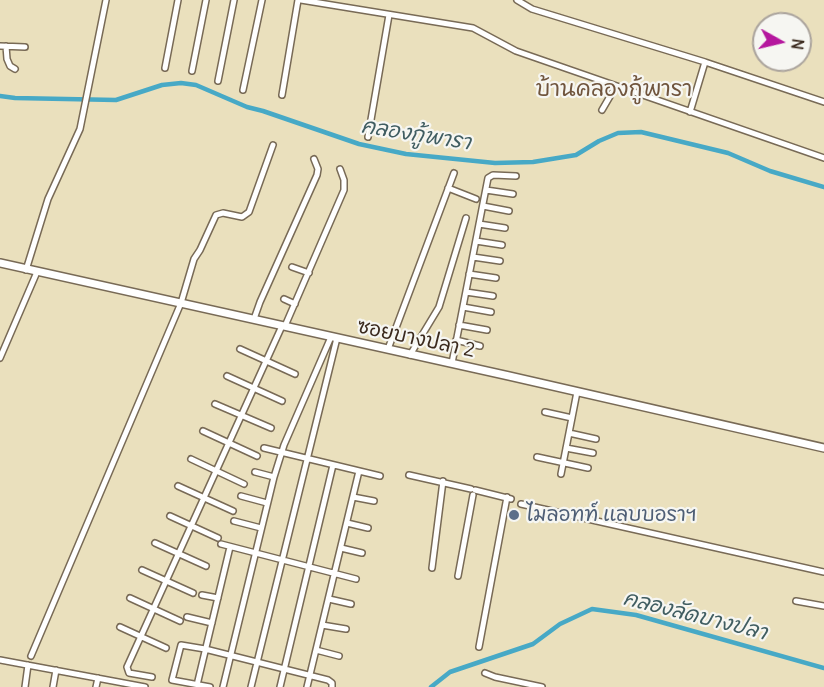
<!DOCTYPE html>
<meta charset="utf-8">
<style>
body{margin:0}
#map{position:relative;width:824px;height:687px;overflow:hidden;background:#eae0bd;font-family:Delius,sans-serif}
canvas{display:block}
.north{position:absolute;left:752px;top:12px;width:60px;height:60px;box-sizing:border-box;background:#f6f6f2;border:2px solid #aba49d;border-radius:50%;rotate:98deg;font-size:16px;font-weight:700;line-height:24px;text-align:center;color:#3b2a1e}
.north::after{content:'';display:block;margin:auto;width:21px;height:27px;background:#b5179e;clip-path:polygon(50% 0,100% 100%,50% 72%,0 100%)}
</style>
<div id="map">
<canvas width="824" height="687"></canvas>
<div class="north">N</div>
</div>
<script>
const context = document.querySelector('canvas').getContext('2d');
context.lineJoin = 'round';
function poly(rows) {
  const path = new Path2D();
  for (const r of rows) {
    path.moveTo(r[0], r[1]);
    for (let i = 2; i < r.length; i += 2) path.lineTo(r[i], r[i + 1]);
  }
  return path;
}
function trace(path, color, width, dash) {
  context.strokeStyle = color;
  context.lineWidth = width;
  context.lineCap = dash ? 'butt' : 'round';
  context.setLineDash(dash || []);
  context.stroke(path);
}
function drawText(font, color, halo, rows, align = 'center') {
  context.font = font + ' Delius,"Playpen Sans Thai",sans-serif';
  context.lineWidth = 4.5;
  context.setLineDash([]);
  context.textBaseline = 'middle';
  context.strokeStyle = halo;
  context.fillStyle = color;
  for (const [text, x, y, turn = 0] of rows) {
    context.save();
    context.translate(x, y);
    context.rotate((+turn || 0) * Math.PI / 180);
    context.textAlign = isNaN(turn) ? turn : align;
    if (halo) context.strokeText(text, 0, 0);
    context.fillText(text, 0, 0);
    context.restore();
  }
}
trace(poly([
 [0,96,15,98,116,100,162,85,181,83,196,85,247,107,263,111,359,144,406,154,495,163,533,162,576,155,599,141,618,133,641,132,728,153,770,171,824,187],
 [431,687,450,672,533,644,560,624,592,609,636,615,824,668]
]), '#47a9c6', 4.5);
const minor = poly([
 [301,0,473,28,516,51,824,158],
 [517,0,532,9,705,62,824,102],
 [0,46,25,47],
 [6,46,7,59,10,66,15,69],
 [165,68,178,0],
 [192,71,206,0],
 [218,81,234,0],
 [243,90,262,0],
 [282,95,298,0],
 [602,110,616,86],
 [690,112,705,62],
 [368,137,389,15],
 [448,188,476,199],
 [486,190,513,194],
 [483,206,509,211],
 [479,224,505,228],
 [476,241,502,245],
 [473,257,500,261],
 [292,267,309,273],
 [26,270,48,199,80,129,106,0],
 [469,274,496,278],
 [466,292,493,296],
 [284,299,295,304],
 [463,307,491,312],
 [254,319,260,302,317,175,318,169,314,159],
 [459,325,487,330],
 [285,326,344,190,344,180,340,169],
 [456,340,480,346],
 [240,349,295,374],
 [388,349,454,173],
 [410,355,439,307,466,218],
 [0,358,37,272],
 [452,363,488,178,493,175,516,176],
 [227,376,282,401],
 [215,404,271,428],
 [545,412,572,418],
 [203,431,257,456],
 [569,433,596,439],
 [264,448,380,476],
 [566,448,593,453],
 [537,457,588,468],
 [191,459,244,484],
 [255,472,274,477],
 [561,474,577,392],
 [409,475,471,489],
 [178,486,233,511],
 [475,490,511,499],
 [241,496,267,503],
 [353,497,374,501],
 [521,504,824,572],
 [170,516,218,538],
 [234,521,261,528],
 [347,523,368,528],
 [155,543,206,566],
 [221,544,356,579],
 [341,548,362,553],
 [432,568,443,481],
 [142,570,193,593],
 [458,576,473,495],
 [202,595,218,598],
 [130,598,180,621],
 [329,599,351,604],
 [796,601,824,606],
 [187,617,212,623],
 [322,625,346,629],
 [120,627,166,648],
 [479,647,507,497],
 [316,650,339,656],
 [31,656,181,303,194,259,200,250,216,215,223,213,242,217,249,212,273,145],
 [0,660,145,687],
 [485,673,495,677,542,687],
 [152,677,129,673,127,667,282,326],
 [197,685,230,547],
 [25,687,28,665],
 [53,687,56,670],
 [96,687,98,678],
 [210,687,172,680,181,645,205,649,328,680,332,683,332,687],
 [223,687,274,477,284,445,331,337],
 [251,687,337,338],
 [280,687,333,465],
 [307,687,359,471]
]);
const tertiary = poly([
 [0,263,509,376,824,448]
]);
trace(minor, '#786a56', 8);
trace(tertiary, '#786a56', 10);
trace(minor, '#fff', 5);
trace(tertiary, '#fff', 7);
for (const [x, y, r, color] of [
 [514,515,6,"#5c6f8a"]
]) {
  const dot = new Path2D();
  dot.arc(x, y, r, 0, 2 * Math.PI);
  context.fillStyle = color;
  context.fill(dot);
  trace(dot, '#f6f6f2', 2);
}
drawText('20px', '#3b2a1e', '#f6f6f2', [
 ["ซอยบางปลา 2",416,339,12]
]);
drawText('20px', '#4e5e75', '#f6f6f2', [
 ["ไมลอทท์ แลบบอราฯ",526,515]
], 'left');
drawText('italic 21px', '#405d61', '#f6f6f2', [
 ["คลองกู้พารา",416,135,9],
 ["คลองลัดบางปลา",695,616,14]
]);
drawText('22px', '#70553d', '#f6f6f2', [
 ["บ้านคลองกู้พารา",614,90]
]);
</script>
